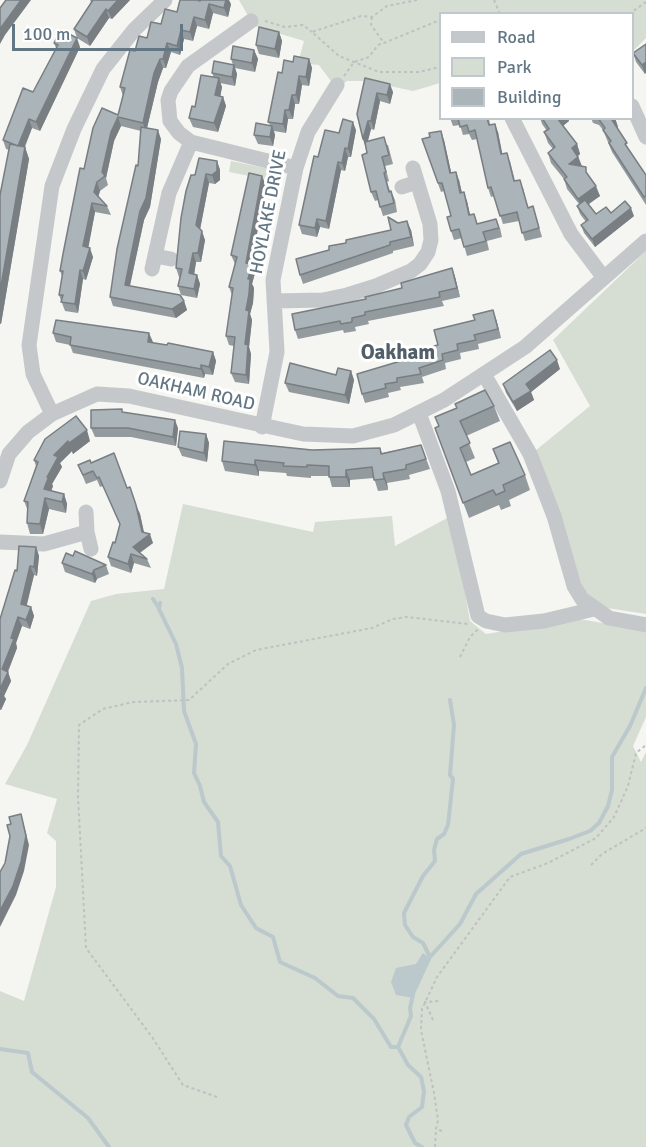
<!DOCTYPE html>
<style>
body{margin:0}
#map{position:relative;width:646px;height:1147px;overflow:hidden;background:#f5f5f1;font-family:Signika,sans-serif}
canvas{display:block}
.legend{position:absolute;left:439px;top:12px;width:195px;height:108px;box-sizing:border-box;background:#fff;border:2px solid #c0c8ce;margin:0;padding:8px 10px;list-style:none;font-size:18px;color:#627684}
.legend li{display:flex;align-items:center;gap:12px;height:30px}
.legend b{width:30px;border:2px solid #c0c8ce}
.scale{position:absolute;left:12px;top:24px;width:171px;height:27px;box-sizing:border-box;border:3px solid #627684;border-top:0;padding-left:8px;font-size:18px;line-height:21px;white-space:nowrap;color:#627684;-webkit-text-stroke:4px #fff;paint-order:stroke}
</style>
<div id="map">
<canvas width="646" height="1147"></canvas>
<ul class="legend">
<li><b style="height:8px;background:#c4c8cb"></b>Road</li>
<li><b style="height:16px;background:#d6ddd2"></b>Park</li>
<li><b style="height:16px;background:#abb4b9"></b>Building</li>
</ul>
<div class="scale">100 m</div>
</div>
<script>
const context = document.querySelector('canvas').getContext('2d');
context.lineJoin = 'round';
function fillPath(path, color) {
  context.fillStyle = color;
  context.fill(path, 'evenodd');
}
function poly(rows) {
  const path = new Path2D();
  for (const r of rows) {
    path.moveTo(r[0], r[1]);
    for (let i = 2; i < r.length; i += 2) path.lineTo(r[i], r[i + 1]);
  }
  return path;
}
function trace(path, color, width, dash) {
  context.strokeStyle = color;
  context.lineWidth = width;
  context.lineCap = dash ? 'butt' : 'round';
  context.setLineDash(dash || []);
  context.stroke(path);
}
function drawText(font, color, halo, rows, align = 'center') {
  context.font = font + ' Signika,sans-serif';
  context.lineWidth = 6;
  context.setLineDash([]);
  context.textBaseline = 'middle';
  context.strokeStyle = halo;
  context.fillStyle = color;
  for (const [text, x, y, turn = 0] of rows) {
    context.save();
    context.translate(x, y);
    context.rotate((+turn || 0) * Math.PI / 180);
    context.textAlign = isNaN(turn) ? turn : align;
    if (halo) context.strokeText(text, 0, 0);
    context.fillText(text, 0, 0);
    context.restore();
  }
}
fillPath(poly([
 [239,0,646,0,646,38,633,51,632,14,440,14,440,83,413,91,367,81,347,81,340,87,330,80,319,65,298,63,304,41,254,26],
 [231,161,275,170,280,173,281,182,229,172],
 [646,251,646,614,607,608,595,601,584,590,573,566,535,451,590,406,553,340],
 [183,504,313,532,315,522,392,516,395,546,451,516,470,621,486,634,580,619,646,631,646,717,633,746,641,762,646,752,646,1147,0,1147,0,991,24,1001,56,887,56,841,47,833,57,799,5,784,27,745,91,601,116,594,164,589]
]), '#d6ddd2');
fillPath(poly([
 [423,953,431,959,413,998,396,995,391,982,396,968,416,964]
]), '#bbc8cc');
trace(poly([
 [153,599,159,608],
 [160,603,159,609,176,644,182,668,184,711,196,744,194,773,200,786,204,802,218,822,221,856,230,866,241,905,256,928,273,937,280,962,315,978,338,996,353,998,374,1019,391,1047,398,1047,408,1065,421,1077,424,1091,422,1107,409,1117,406,1125,415,1143,422,1147],
 [430,957,460,924,476,894,521,854,569,839,590,831,599,823,608,806,612,790,612,757,630,726,646,688],
 [428,960,430,957,423,943,413,937,405,925,404,913,423,876,435,861,434,850,437,839,444,834,448,825,453,779,450,775,454,725,450,700],
 [398,1047,411,1016,410,1008,413,995],
 [0,1049,28,1053,32,1072,88,1118,109,1147]
]), '#bbc8cc', 4);
trace(poly([
 [417,0,387,6,372,17,361,16,312,32,339,56,379,72,419,72,440,67],
 [494,0,500,14],
 [629,14,646,2],
 [372,17,371,25,384,43,440,20],
 [265,21,285,27,303,25,312,32],
 [344,76,354,62,369,57,378,45,384,43],
 [460,657,470,637,478,629],
 [591,865,602,854,646,828],
 [433,1020,425,1002,440,1001],
 [217,1097,183,1085,152,1037,86,948,78,796,79,725,103,709,133,702,189,700,228,664,256,650,372,628,393,619,407,617,468,624],
 [442,1131,436,1129,438,1120,434,1093,421,1030,422,1009,437,977,510,877,548,863,596,838,614,817,628,786,636,753,646,745],
 [435,1147,436,1129]
]), '#bec0c2', 2, [3, 3]);
trace(poly([
 [251,21,188,66,171,91,168,100,170,121,179,133,191,142,296,168],
 [632,106,646,137],
 [512,118,571,234,604,278],
 [402,187,417,182],
 [155,256,171,259],
 [152,269,169,193,191,142],
 [274,301,323,300,347,295,376,286,411,271,420,264,428,252,431,240,430,224,413,168],
 [485,376,530,454,554,516,574,586,582,599,609,618,646,625],
 [419,413,448,491,478,616,486,621,505,625,544,621,594,609],
 [52,414,33,374,29,345,52,186,74,129,103,69,134,30,165,0],
 [262,427,277,352,273,280,296,168,308,132,337,85],
 [0,481,9,454,28,432,52,414,97,394,129,396,303,434,353,436,394,425,444,400,525,347,646,241],
 [86,512,87,532,91,549],
 [0,542,44,544,87,532]
]), '#c4c8cb', 15);
fillPath(poly([
 [90,0,130,0,112,19,109,18,90,46,77,38,74,29,91,2],
 [200,1,231,4,228,17,213,13,209,29,197,26,193,41,184,39,180,55,171,52,166,68,163,68,158,82,147,128,161,139,150,207,144,220,130,286,184,301,187,310,176,318,113,306,110,297,138,166,141,131,121,126,114,141,106,178,108,185,100,191,98,197,107,206,111,215,95,212,88,247,93,257,86,280,83,279,78,313,65,311,59,295,62,276,60,271,84,169,118,115,123,96,120,87,135,51,161,24,177,12],
 [279,32,282,41,279,58,259,54,256,45],
 [54,43,80,47,40,131,32,128,25,147,29,159,1,324,0,324,0,195,9,150,6,149,3,140,33,92,56,48],
 [646,44,645,74,636,62,633,53],
 [254,50,258,59,255,72,235,68,237,74,235,86,220,83,222,87,220,96,223,97,226,106,218,132,193,127,189,118,195,107,214,78,212,73,233,65,231,59],
 [309,59,312,68,309,86,302,85,299,104,295,104,293,119,288,119,286,133,274,131,275,135,273,146,258,144,254,135,270,125,268,122,282,73,293,62],
 [365,78,393,92,390,104,380,101,374,130,371,129,368,141,388,145,393,164,385,166,389,181,387,182,390,191,391,191,395,200,397,212,383,216,378,200,375,201,371,192,367,153,363,139],
 [450,118,489,118,490,125,498,132,502,154,510,161,515,181,523,188,528,208,533,206,542,237,525,241,519,221,503,224,494,196,491,197,488,188,477,139,472,140,469,134,463,135,460,125,453,126],
 [540,118,568,118,569,121,563,126,577,144,580,154,578,156,582,166,590,178,600,196,588,204,596,214,611,213,634,216,595,247,584,233,581,225,586,222,580,214,577,206,579,204,567,189,564,179,551,163,548,153,553,149,548,143,544,132,547,131,542,124],
 [591,118,615,118,618,127,617,127,630,152,646,175,646,205,612,152,603,130,599,125,593,123],
 [356,130,351,157,348,157,345,171,341,170,329,229,320,227,317,237,302,234,299,225,318,157,339,133],
 [422,139,444,140,451,172,459,180,462,193,467,201,470,215,478,224,500,228,502,237,487,241,489,250,467,256,462,238,454,240,451,231,451,216,444,191,441,192],
 [217,161,220,170,220,180,215,184,209,183,200,230,205,240,201,262,196,262,194,274,197,275,200,284,197,298,181,295,178,286,180,277,179,277,176,268,195,175],
 [266,185,251,264,255,273,252,284,254,288,253,303,250,314,252,320,249,347,251,354,249,384,235,382,231,373,234,346,229,345,226,336,232,295,229,287,235,264,231,255],
 [411,230,414,246,393,251,393,253,303,284,300,275],
 [452,268,455,277,460,297,442,301,444,306,368,321,369,324,355,327,356,331,344,333,343,330,298,339,295,330,366,299,402,288],
 [496,319,501,338,478,344,479,349,460,353,461,359,445,363,446,369,422,377,424,383,400,387,401,390,388,393,389,397,365,403,362,394,404,360],
 [53,333,153,342,152,343,213,352,216,361,213,375,205,374,204,378,73,353,70,345,56,342],
 [560,369,531,392,534,400,517,411,506,393,503,384],
 [351,371,354,380,349,404,289,392,285,383,336,375],
 [494,406,500,421,466,436,475,458,466,462,471,475,498,463,493,449,525,475,530,490,509,500,511,506,501,510,499,505,469,518,435,428],
 [123,413,178,428,176,446,131,437,95,437,91,428],
 [206,434,209,443,207,462,182,456,178,447],
 [45,439,90,441,73,454,72,451,60,463,62,467,52,484,53,486,51,491,64,494,67,504,66,513,49,509,43,534,30,534,27,523,28,511,24,501,36,466,34,460],
 [421,445,430,469,409,475,410,479,387,483,388,490,378,491,374,478,350,480,350,487,332,487,329,476,311,476,311,478,287,476,286,473,259,471,259,476,225,471,222,461,312,450,380,448,382,453],
 [91,463,127,488,140,514,144,532,153,543,140,553,147,559,151,568,134,563,131,573,111,566,108,557,115,543,120,525,103,486,100,487,97,480,86,484,78,465],
 [36,547,39,556,37,576,34,575,26,605,31,607,34,616,30,629,22,626,16,643,17,648,8,672,11,681,4,696,6,699,1,710,0,710,0,619,17,571],
 [62,563,106,565,109,574,97,579,95,583,65,572]
]), '#939b9f');
fillPath(poly([
 [21,0,31,0,5,35,0,44,0,29],
 [118,0,130,0,112,19,108,11],
 [225,0,229,0,231,4,228,17,224,8],
 [209,4,213,13,209,29,205,20],
 [106,9,109,18,90,46,87,37],
 [194,17,197,26,193,41,190,32],
 [181,30,184,39,180,55,177,46],
 [279,32,282,41,279,58,275,49],
 [77,38,80,47,40,131,36,122],
 [167,43,171,52,166,68,163,59],
 [254,50,258,59,255,72,252,63],
 [160,59,163,68,158,82,146,132,143,123,154,73],
 [309,59,312,68,309,86,306,77],
 [646,62,646,73,645,74,642,65],
 [234,65,237,74,235,86,232,77],
 [299,76,302,85,299,104,296,95],
 [219,78,222,87,219,104,215,95],
 [390,84,393,92,390,104,387,95],
 [377,93,380,101,374,130,371,121],
 [292,95,295,104,293,119,289,110],
 [223,97,226,106,218,132,214,123],
 [285,110,288,119,286,133,283,124],
 [118,117,121,126,114,141,106,178,102,172,111,132],
 [557,118,568,118,569,121,560,128],
 [614,118,615,118,618,127,615,129,612,120],
 [29,119,32,128,21,155,18,146],
 [368,121,371,129,366,147,363,139],
 [353,122,356,130,351,157,348,149],
 [495,124,498,132,504,162,501,154],
 [272,126,275,135,273,146,270,137],
 [158,130,161,139,150,207,144,220,128,294,125,285],
 [441,131,444,140,453,181,450,173],
 [577,144,580,154,575,158,572,148],
 [25,147,29,159,1,324,0,322,0,292],
 [345,148,348,157,345,171,342,163],
 [578,157,582,167,569,164],
 [217,161,220,170,220,180,215,184,212,175],
 [338,162,341,170,329,229,326,221],
 [456,172,459,180,464,202,460,193],
 [206,174,209,183,199,234,196,225],
 [262,176,266,185,250,272,246,263],
 [97,182,100,191,97,201,94,192],
 [596,186,600,196,582,209,578,199],
 [464,192,467,201,472,224,469,215],
 [92,203,95,212,87,255,83,246],
 [631,208,634,216,595,247,592,239],
 [317,219,320,227,317,237,315,228],
 [407,221,411,230,414,246,411,237],
 [202,231,205,240,201,262,198,253],
 [90,248,93,257,86,280,83,271],
 [193,253,196,262,193,282,189,273],
 [252,264,255,273,252,284,254,288,253,303,250,314,252,320,249,347,251,354,249,384,246,375,245,344,248,279],
 [452,268,455,277,460,297,457,288],
 [80,270,83,279,78,313,75,304],
 [197,275,200,284,197,298,194,289],
 [184,301,187,310,176,318,172,309],
 [493,310,496,319,501,338,498,329],
 [149,333,153,342,151,351,148,342],
 [213,352,216,361,213,375,209,367],
 [557,360,560,369,531,392,534,400,517,411,513,402,526,384],
 [201,365,205,374,204,378,201,369],
 [351,371,354,380,349,404,345,395],
 [175,420,178,428,176,446,173,437],
 [87,430,90,441,73,454,69,443],
 [206,434,209,443,207,462,204,453],
 [68,441,72,451,60,463,62,467,52,484,53,486,48,500,44,489,54,455],
 [255,460,259,471,259,476,255,465],
 [346,470,350,480,350,487,346,477],
 [383,473,387,483,388,490,384,479],
 [64,494,67,504,66,513,62,502],
 [45,498,49,509,43,534,40,524],
 [136,505,140,514,145,538,150,534,153,543,136,555,133,547,142,532],
 [36,547,39,556,37,576,34,567],
 [131,554,134,563,131,573,128,564],
 [30,566,34,575,25,613,21,604],
 [94,570,97,579,95,583,92,574],
 [31,607,34,616,30,629,26,620],
 [18,617,22,626,16,643,17,648,5,678,2,669],
 [8,672,11,681,4,696,6,699,1,710,0,707,0,689],
 [21,814,29,845,24,871,16,895,0,927,0,911]
]), '#787e82');
const building = poly([
 [6,0,21,0,0,29,0,8,6,0],
 [93,0,118,0,108,11,106,9,87,37,74,29,93,0],
 [180,0,197,0,200,1,201,0,226,0,224,8,209,4,205,20,194,17,190,32,181,30,177,46,167,43,163,59,160,59,154,73,143,123,118,117,111,132,102,172,105,176,97,182,94,192,107,206,92,203,83,246,90,248,83,271,80,270,75,304,61,302,63,295,59,295,63,271,60,271,63,254,80,168,84,169,93,128,102,108,118,115,125,88,120,87,130,50,135,51,139,36,147,38,151,22,161,24,165,9,177,12,180,0],
 [259,27,279,32,275,49,256,45,259,27],
 [61,30,77,38,36,122,29,119,18,146,3,140,23,88,33,92,58,45,54,43,61,30],
 [646,44,646,62,642,65,633,53,646,44],
 [233,46,254,50,252,63,231,59,233,46],
 [294,56,309,59,306,77,299,76,296,95,292,95,289,110,285,110,283,124,268,122,278,72,282,73,284,60,293,62,294,56],
 [214,61,234,65,232,77,212,73,214,61],
 [201,75,219,78,215,95,223,97,214,123,189,118,192,106,195,107,201,75],
 [365,78,390,84,387,95,377,93,371,121,368,121,363,139,357,114,365,78],
 [458,118,487,118,489,125,495,124,501,154,507,153,514,181,520,180,528,208,533,206,539,228,522,233,517,212,500,216,491,187,488,188,475,130,469,132,467,125,460,127,458,118],
 [542,118,557,118,577,144,572,148,578,157,569,164,586,167,586,172,596,186,578,199,564,179,567,177,548,153,555,147,544,132,549,129,542,118],
 [598,118,614,118,612,120,627,143,625,144,646,175,646,196,644,197,609,143,611,141,603,130,605,128,598,118],
 [343,119,353,122,348,149,345,148,342,163,338,162,326,221,317,219,315,228,299,225,314,156,318,157,325,130,339,133,343,119],
 [256,123,272,126,270,137,254,135,256,123],
 [141,127,158,130,146,198,140,211,125,285,180,295,184,301,172,309,110,297,117,249,136,165,138,166,141,127],
 [441,131,450,173,456,172,460,193,464,192,469,215,474,214,477,224,496,219,499,228,483,232,486,241,464,247,459,229,451,231,447,217,451,216,442,183,438,183,422,139,430,137,429,133,441,131],
 [384,137,389,155,382,157,386,172,384,173,389,192,391,191,394,203,380,207,376,191,371,192,362,155,367,153,365,142,384,137],
 [10,144,25,147,0,292,0,195,10,144],
 [199,158,217,161,217,171,212,175,206,174,196,225,202,231,198,253,193,253,189,273,197,275,194,289,178,286,182,269,176,268,181,218,186,191,191,175,195,175,199,158],
 [249,173,262,176,246,263,252,264,248,279,250,279,249,294,246,310,249,311,245,344,248,345,246,375,231,373,235,337,226,336,233,288,229,287,237,257,231,255,249,173],
 [585,200,596,214,606,207,611,213,625,201,631,208,592,239,581,225,588,220,577,206,585,200],
 [388,217,398,223,407,221,411,237,390,242,390,245,300,275,296,259,329,250,329,246,346,243,346,240,391,230,388,217],
 [452,268,457,288,439,292,440,297,365,312,365,315,352,318,352,322,341,324,340,321,295,330,292,314,366,299,365,297,402,288,401,283,452,268],
 [493,310,498,329,474,335,476,340,457,344,458,350,442,354,443,360,419,368,421,374,397,378,397,382,385,384,386,388,362,394,357,374,404,360,403,353,438,345,434,330,475,320,473,315,493,310],
 [56,320,149,333,148,342,167,345,168,343,213,352,209,367,201,365,201,369,70,345,71,337,53,333,56,320],
 [550,350,557,360,526,384,531,391,513,402,503,384,550,350],
 [290,363,336,375,338,368,351,371,345,395,285,383,290,363],
 [485,390,494,406,460,421,470,443,460,448,471,475,499,463,493,449,510,442,525,475,503,485,505,491,496,495,493,490,463,503,435,428,439,426,435,417,457,408,455,404,485,390],
 [122,409,122,412,175,420,173,437,128,428,91,428,91,410,122,409],
 [76,416,87,430,69,443,68,441,54,455,58,457,47,477,49,476,44,489,64,494,62,502,45,498,40,524,27,523,28,502,24,501,38,462,34,460,45,439,76,416],
 [180,431,206,434,204,453,178,447,180,431],
 [224,441,312,450,380,448,381,454,421,445,426,459,406,465,406,469,383,473,384,479,374,480,372,467,346,470,346,477,329,477,329,466,307,465,307,467,283,466,284,463,255,460,255,465,222,461,224,441],
 [114,453,127,488,130,487,136,505,142,532,150,534,133,547,147,559,131,554,128,564,108,557,113,542,115,543,120,524,99,477,97,478,93,471,83,475,78,465,90,460,91,463,114,453],
 [19,546,36,547,34,567,30,566,21,604,31,607,26,620,18,617,11,638,14,639,2,669,8,672,0,689,2,690,0,696,0,619,15,570,17,571,19,546],
 [75,551,106,565,94,570,92,574,62,563,66,553,73,556,75,551],
 [21,814,26,836,21,862,13,886,0,911,0,872,5,863,10,836,7,825,11,824,9,817,21,814]
]);
fillPath(building, '#abb4b9');
trace(building, '#787e82', 1.5);
drawText('18px', '#627684', '#fff', [
 ["HOYLAKE DRIVE",269,212,-79],
 ["OAKHAM ROAD",196,392,13]
]);
drawText('bold 21px', '#505f69', '#fff', [
 ["Oakham",398,353]
]);
</script>
